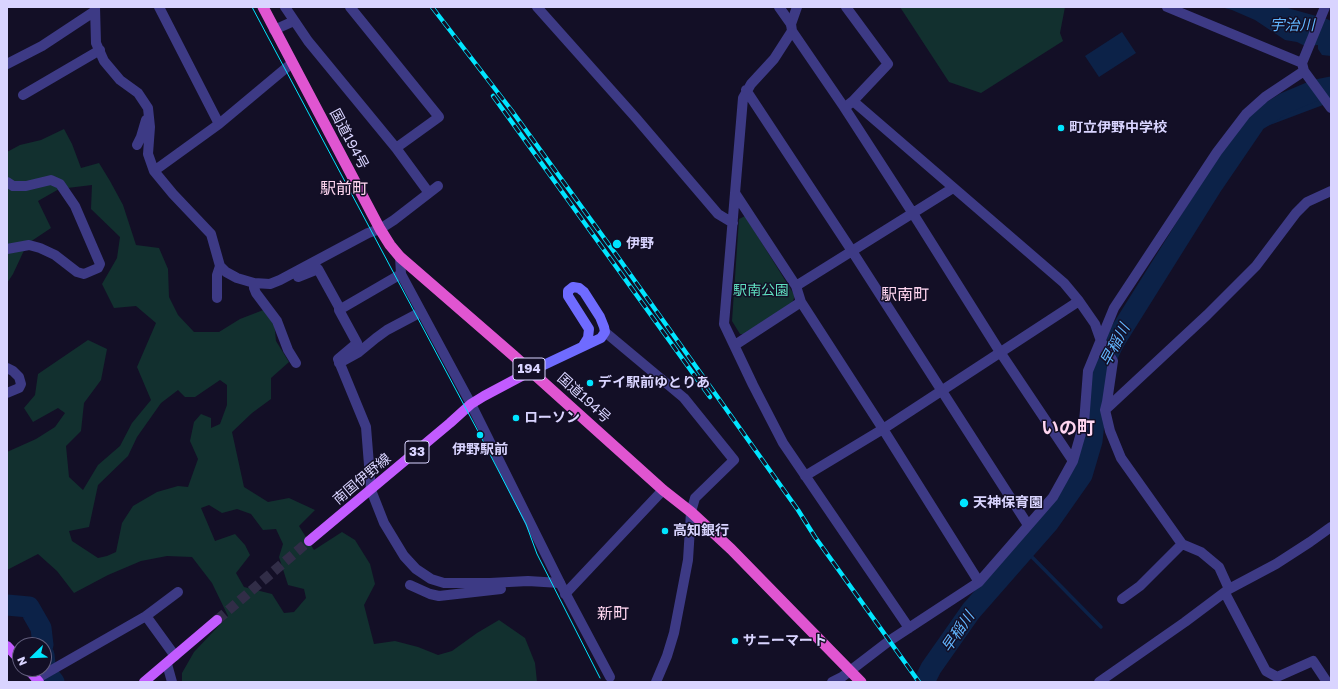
<!DOCTYPE html>
<meta charset="utf-8">
<style>
body{margin:0}
#map{position:relative;width:1338px;height:689px;overflow:hidden;background:#130f26;font-family:"Golos Text",sans-serif}
canvas{display:block}
.frame{position:absolute;inset:0;border:8px solid #d9d4ff;pointer-events:none}
.north{position:absolute;left:12px;top:637px;width:40px;height:40px;box-sizing:border-box;background:#130f26;border:1px solid #625e7d;border-radius:50%;rotate:247deg;font-size:11px;font-weight:700;line-height:16px;text-align:center;color:#d9d4ff}
.north::after{content:'';display:block;margin:auto;width:14px;height:18px;background:#00e5ff;clip-path:polygon(50% 0,100% 100%,50% 72%,0 100%)}
</style>
<div id="map">
<canvas width="1338" height="689"></canvas>
<div class="frame"></div>
<div class="north">N</div>
</div>
<script>
const context = document.querySelector('canvas').getContext('2d');
context.lineJoin = 'round';
function fillPath(path, color) {
  context.fillStyle = color;
  context.fill(path, 'evenodd');
}
function poly(rows) {
  const path = new Path2D();
  for (const r of rows) {
    path.moveTo(r[0], r[1]);
    for (let i = 2; i < r.length; i += 2) path.lineTo(r[i], r[i + 1]);
  }
  return path;
}
function trace(path, color, width, dash) {
  context.strokeStyle = color;
  context.lineWidth = width;
  context.lineCap = dash ? 'butt' : 'round';
  context.setLineDash(dash || []);
  context.stroke(path);
}
function drawText(font, color, halo, rows, align = 'center') {
  context.font = font + ' "Golos Text","Noto Sans JP",sans-serif';
  context.lineWidth = 3;
  context.setLineDash([]);
  context.textBaseline = 'middle';
  context.strokeStyle = halo;
  context.fillStyle = color;
  for (const [text, x, y, turn = 0] of rows) {
    context.save();
    context.translate(x, y);
    context.rotate((+turn || 0) * Math.PI / 180);
    context.textAlign = isNaN(turn) ? turn : align;
    if (halo) context.strokeText(text, 0, 0);
    context.fillText(text, 0, 0);
    context.restore();
  }
}
fillPath(poly([
 [900,7,1065,7,1060,33,1063,41,981,93,949,82],
 [64,129,72,144,81,168,99,163,110,181,123,205,136,245,159,248,168,269,169,297,178,315,194,332,219,332,240,319,266,309,274,321,276,341,289,362,271,378,271,399,252,413,232,432,244,487,268,502,289,498,315,510,299,526,314,550,342,532,355,540,370,564,375,584,364,605,374,644,395,641,418,647,438,655,452,651,477,633,499,620,525,638,535,663,537,682,182,682,182,673,194,652,228,616,212,583,192,557,167,556,141,561,108,575,74,593,57,571,38,554,7,570,7,452,36,439,55,427,65,413,58,408,33,422,24,408,35,395,38,374,88,340,107,349,101,380,84,403,81,431,66,446,69,477,83,490,98,465,120,446,132,423,151,400,137,367,156,323,136,306,114,308,102,284,117,258,120,237,91,209,92,185,59,189,38,201,51,228,27,244,13,274,7,283,7,152,20,145,41,140],
 [220,380,227,385,227,405,220,424,211,428,211,418,201,414,194,422,190,441,198,459,188,487,178,486,157,492,133,506,122,523,116,552,107,556,98,558,72,541,69,531,89,527,98,485,128,456,137,437,161,403,178,390,185,397,195,397],
 [209,505,222,513,237,509,251,514,263,530,276,529,283,544,279,557,288,585,304,589,306,598,294,612,284,613,272,594,244,587,236,573,250,555,245,545,235,534,215,541,201,508],
 [745,216,795,296,792,303,744,334,740,334,732,321,739,219]
]), '#12302f');
fillPath(poly([
 [1221,7,1284,7,1327,19,1331,21,1331,56,1322,55,1318,49,1318,45,1305,46,1297,42,1285,40,1255,20,1232,10],
 [1122,32,1136,53,1099,77,1085,56],
 [1331,80,1331,102,1254,131,1258,110,1290,93]
]), '#0c2248');
trace(poly([
 [1032,557,1101,627]
]), '#0c2248', 3.5);
trace(poly([
 [7,605,29,607,41,628,43,645],
 [44,655,46,672,54,682],
 [924,682,931,668,971,611,1049,522,1082,475,1092,441,1097,395,1102,367,1114,342,1213,184,1256,121,1285,103,1316,90,1331,87]
]), '#0c2248', 21);
trace(poly([
 [217,620,309,541]
]), '#312d47', 10, [10, 5]);
trace(poly([
 [95,7,96,43,104,61,120,80,138,93,148,108,150,127,148,154,154,171,173,194,211,234,220,266,226,272,237,278,254,283,270,284,280,280,368,233,380,229,394,220,438,186],
 [159,7,219,124],
 [285,7,308,41,396,148,439,117,350,7],
 [537,7,636,118,718,214,733,223],
 [797,7,791,24,792,31,844,107,912,212,1000,352,1073,461],
 [846,7,888,64,853,101,848,105],
 [1167,7,1302,63],
 [1325,7,1302,63,1304,71,1331,108],
 [274,30,294,21],
 [792,31,774,59,751,84,743,98,724,324,753,385,783,443,909,628],
 [7,64,42,46,95,11],
 [746,90,852,251,1028,525],
 [23,95,100,50],
 [853,101,1064,283,1079,301,1095,324,1101,341,1113,361,1107,402,1105,410,1110,431,1121,458,1182,544,1201,552,1219,567,1229,589],
 [137,145,141,137,146,120],
 [396,148,429,193],
 [154,171,219,124,292,63],
 [7,182,13,186,26,186,51,180,60,184,75,206,100,264,98,268,84,274,77,272,55,255,40,248,29,245,7,249],
 [735,193,796,286,801,302,883,429,979,582],
 [401,274,339,310,357,343,338,359,366,427,371,490,384,523,404,556,416,569,431,579,444,583,490,583,528,581,560,583],
 [298,277,318,269,339,307,339,310],
 [254,283,254,288,256,293,277,321,288,350,296,363],
 [796,286,953,188],
 [217,298,217,275,220,266],
 [605,332,684,398,734,460,695,498,691,512,688,560,674,633,667,656,656,682],
 [735,345,801,302],
 [339,363,359,352,376,338,387,330,421,312],
 [7,368,13,371,19,377,21,384,19,388,7,393],
 [1105,410,1207,315,1256,266,1296,213,1307,202,1331,191],
 [805,476,883,429,1079,301],
 [410,585,430,594,439,596,501,589],
 [1225,593,1266,671,1277,677,1313,661,1327,682],
 [565,594,663,490],
 [1122,599,1140,586,1182,544],
 [146,616,175,656],
 [167,664,172,682],
 [36,679,146,616,178,592],
 [832,682,842,677,889,641,979,582,1053,497,1073,461,1084,423,1088,371,1114,308,1217,152,1246,114,1265,97,1304,71],
 [1099,682,1185,622,1229,589,1276,564,1310,542,1331,527]
]), '#3d3a85', 10);
trace(poly([
 [779,7,791,24],
 [400,257,401,274,471,404,560,583,610,677]
]), '#3d3a85', 10);
trace(poly([
 [531,371,601,338,605,332,604,327,600,317,584,292,579,288,573,287,568,291,568,296,589,329,588,338,583,346]
]), '#6f6bff', 10);
trace(poly([
 [309,541,450,423,471,404,484,396,531,371],
 [7,646,20,660],
 [28,669,39,682],
 [144,682,217,620]
]), '#c25bff', 10);
trace(poly([
 [263,7,380,229,390,245,400,257,514,356,663,490,691,512,731,549,861,682]
]), '#e055d1', 11);
trace(poly([
 [252,7,480,435,526,524,537,554,600,678]
]), '#00e5ff', 1);
const rail = poly([
 [432,7,512,111,615,253,798,510,815,537,919,682],
 [493,96,710,397]
]);
trace(rail, '#00e5ff', 4.5);
trace(rail, '#130f26', 3, [9]);
for (const [x, y, r, color] of [
 [1061,128,4,"#00e5ff"],
 [617,244,5,"#00e5ff"],
 [590,383,4,"#00e5ff"],
 [516,418,4,"#00e5ff"],
 [480,435,4,"#00e5ff"],
 [964,503,5,"#00e5ff"],
 [665,531,4,"#00e5ff"],
 [735,641,4,"#00e5ff"]
]) {
  const dot = new Path2D();
  dot.arc(x, y, r, 0, 2 * Math.PI);
  context.fillStyle = color;
  context.fill(dot);
  trace(dot, '#130f26', 1.5);
}
for (const [x, y, w] of [
 [529,369,32],
 [417,452,24]
]) {
  const box = new Path2D();
  box.roundRect(x - w / 2, y - 11, w, 22, 3);
  context.fillStyle = '#130f26';
  context.fill(box);
  trace(box, '#d9d4ff', 1);
}
drawText('bold 13px', '#d9d4ff', null, [
 ["194",529,369],
 ["33",417,452]
]);
drawText('bold 14px', '#d9d4ff', '#130f26', [
 ["町立伊野中学校",1069,128],
 ["伊野",626,244],
 ["デイ駅前ゆとりあ",598,383],
 ["ローソン",524,418],
 ["伊野駅前",480,450,"center"],
 ["天神保育園",973,503],
 ["高知銀行",673,531],
 ["サニーマート",743,641]
], 'left');
drawText('14px', '#d9d4ff', '#130f26', [
 ["国道194号",349,139,62],
 ["国道194号",584,398,42],
 ["南国伊野線",362,479,-40]
]);
drawText('14px', '#5fe0c0', '#130f26', [
 ["駅南公園",761,291]
]);
drawText('italic 15px', '#62b6ff', '#130f26', [
 ["宇治川",1292,25],
 ["早稲川",1115,345,-62],
 ["早稲川",958,632,-56]
]);
drawText('16px', '#ffd6f0', '#130f26', [
 ["駅前町",344,189],
 ["駅南町",905,295],
 ["新町",613,614]
]);
drawText('bold 18px', '#ffd6f0', '#130f26', [
 ["いの町",1068,428]
]);
</script>
